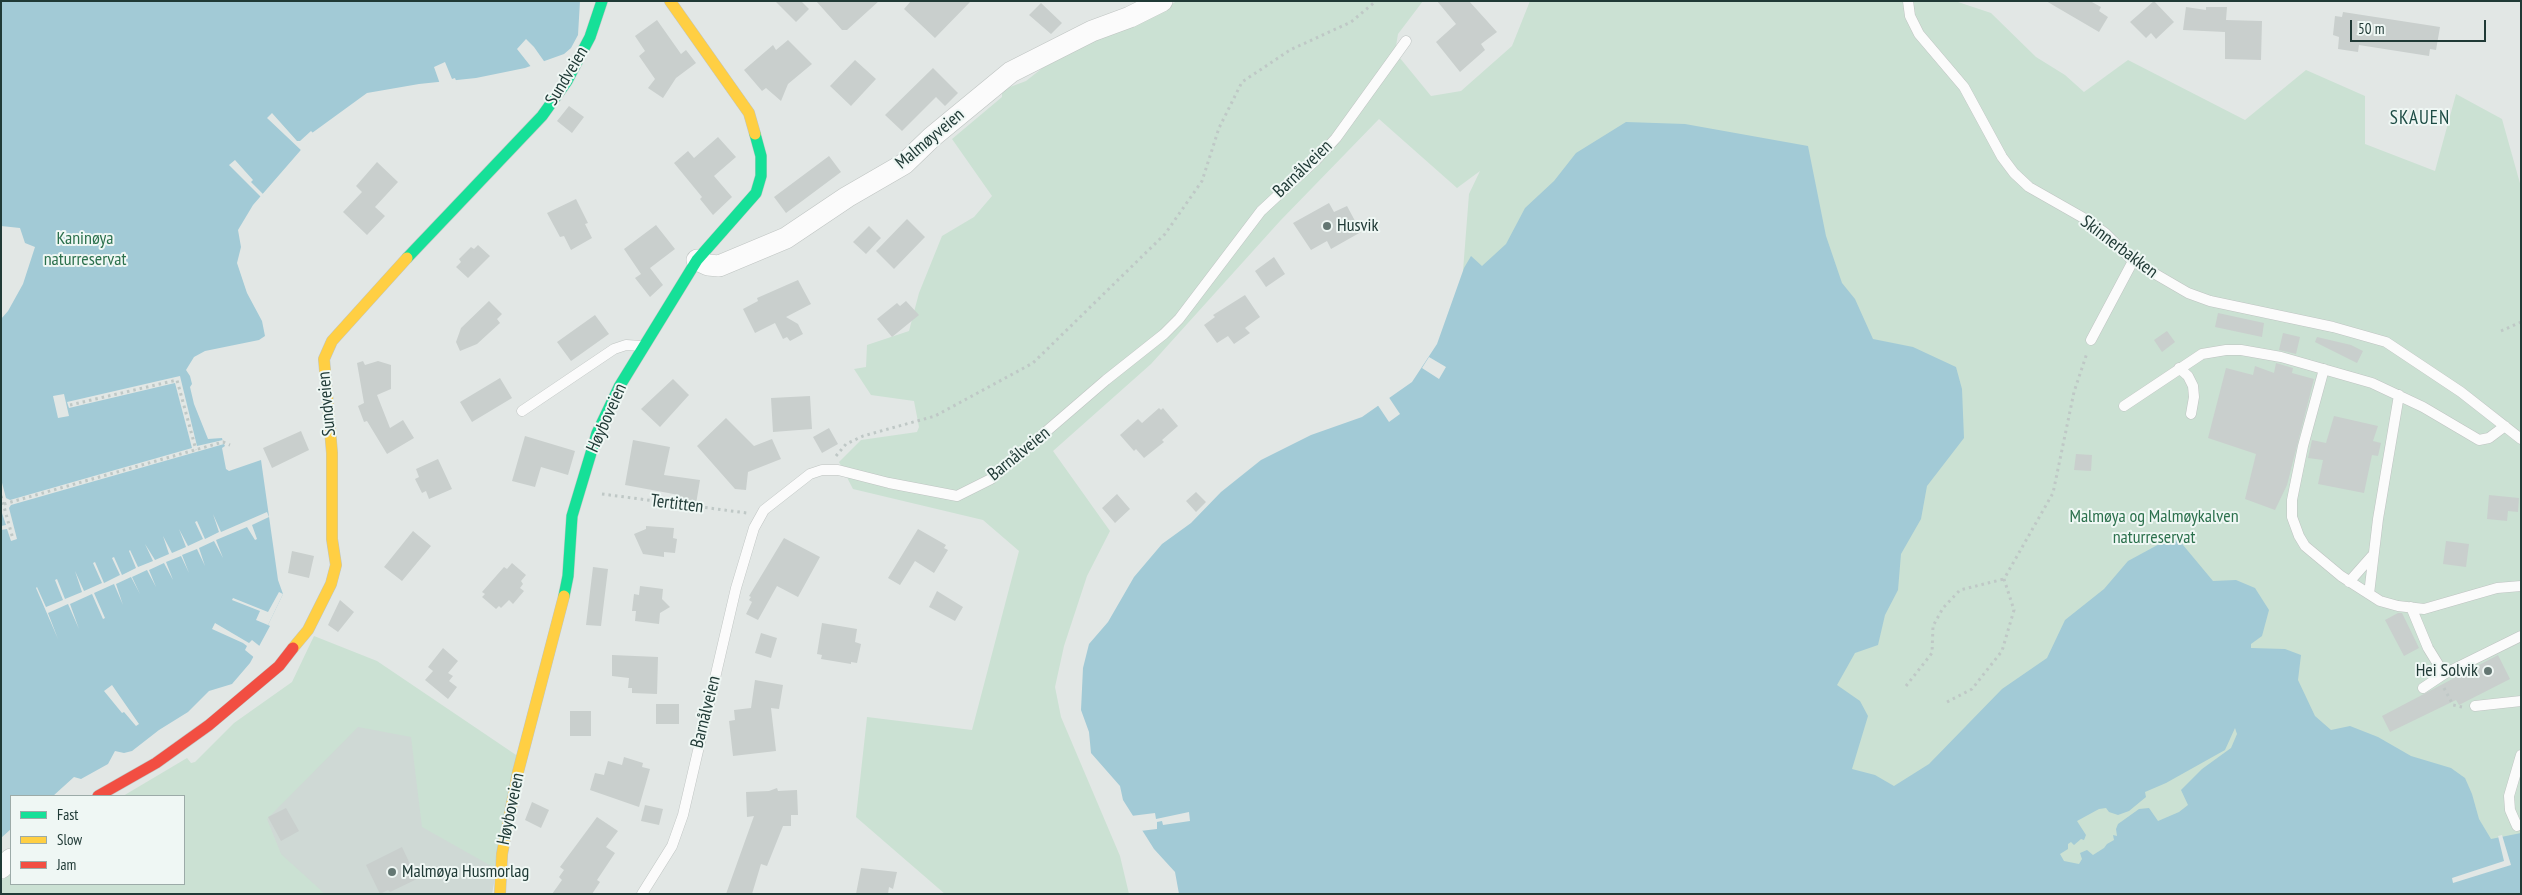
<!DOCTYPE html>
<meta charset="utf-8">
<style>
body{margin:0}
#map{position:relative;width:2522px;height:895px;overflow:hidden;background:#e2e7e5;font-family:"PT Sans Narrow",sans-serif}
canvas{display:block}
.frame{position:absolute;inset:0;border:2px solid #203a36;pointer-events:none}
.legend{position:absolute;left:10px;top:795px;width:175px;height:90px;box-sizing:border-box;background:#eff7f4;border:1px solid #9caba8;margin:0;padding:6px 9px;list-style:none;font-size:15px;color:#203a36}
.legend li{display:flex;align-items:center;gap:10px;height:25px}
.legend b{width:25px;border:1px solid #9caba8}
.scale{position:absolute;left:2350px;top:20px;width:136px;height:22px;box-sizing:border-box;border:2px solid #203a36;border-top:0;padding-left:6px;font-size:15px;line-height:18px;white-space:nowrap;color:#203a36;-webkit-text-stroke:4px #eff7f4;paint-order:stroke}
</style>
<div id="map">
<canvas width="2522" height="895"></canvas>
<div class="frame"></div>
<ul class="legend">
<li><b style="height:6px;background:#16e098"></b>Fast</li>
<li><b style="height:6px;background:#ffcf43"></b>Slow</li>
<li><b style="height:6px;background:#f24e42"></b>Jam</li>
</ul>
<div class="scale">50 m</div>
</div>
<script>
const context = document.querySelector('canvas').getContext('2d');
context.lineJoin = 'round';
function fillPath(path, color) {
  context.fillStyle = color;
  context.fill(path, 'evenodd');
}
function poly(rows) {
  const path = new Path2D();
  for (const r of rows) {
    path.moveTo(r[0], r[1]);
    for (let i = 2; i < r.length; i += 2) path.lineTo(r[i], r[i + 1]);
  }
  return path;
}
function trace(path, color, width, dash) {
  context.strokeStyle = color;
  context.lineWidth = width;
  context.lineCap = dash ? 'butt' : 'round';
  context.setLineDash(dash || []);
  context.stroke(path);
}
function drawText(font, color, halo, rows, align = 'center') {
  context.font = font + ' "PT Sans Narrow",sans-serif';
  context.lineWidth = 4;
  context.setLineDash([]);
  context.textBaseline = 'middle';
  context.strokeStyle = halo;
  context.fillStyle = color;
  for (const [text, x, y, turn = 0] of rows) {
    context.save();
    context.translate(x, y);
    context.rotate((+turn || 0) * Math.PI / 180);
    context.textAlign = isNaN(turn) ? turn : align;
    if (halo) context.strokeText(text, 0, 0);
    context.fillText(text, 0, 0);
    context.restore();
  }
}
fillPath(poly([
 [348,655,517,760,492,894,299,894,255,814]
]), '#cfd9d5');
fillPath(poly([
 [1177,1,1423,1,1398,34,1395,52,1431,96,1461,91,1512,46,1530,1,1955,1,1991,13,2036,57,2065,75,2084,92,2128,60,2245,120,2306,70,2365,96,2365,144,2435,171,2456,94,2502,119,2521,187,2521,894,1801,894,1463,271,1469,194,1480,171,1457,188,1379,119,1280,221,1151,364,1053,451,1110,531,1087,576,1064,646,1055,687,1061,717,1120,856,1129,894,945,894,856,817,867,717,972,730,1019,551,983,520,853,489,839,462,861,440,917,432,919,427,914,401,871,395,854,369,866,367,867,345,909,331,919,293,942,236,974,217,992,196,952,139,1002,97,1002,90,1026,81,1055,58,1147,18],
 [314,636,377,661,522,759,502,872,422,827,411,737,358,727,267,819,281,854,325,894,1,894,1,881,11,872,11,884,184,884,184,796,123,796,187,758,191,763,195,762,234,723,292,682]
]), '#cbe1d3');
fillPath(poly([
 [1,1,580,1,578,35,571,48,564,54,525,68,476,78,419,84,367,93,312,133,300,151,253,205,238,230,241,247,237,263,247,293,262,321,265,336,259,340,205,351,194,357,186,370,190,376,192,384,190,387,194,404,208,439,222,438,223,442,225,446,222,448,226,469,229,471,261,460,278,580,283,594,268,625,270,626,250,663,232,684,209,691,188,712,159,730,132,751,124,753,115,751,108,764,81,779,74,777,53,796,11,796,11,829,1,838,1,319,8,311,23,284,35,247,25,243,20,228,1,226],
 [1626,122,1685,124,1808,146,1826,236,1842,283,1855,299,1873,339,1913,347,1956,367,1962,389,1964,438,1927,486,1921,519,1901,554,1898,590,1885,615,1878,645,1855,653,1837,685,1860,701,1868,716,1852,769,1875,775,1894,786,1929,764,2002,689,2047,658,2065,620,2104,589,2128,561,2163,542,2178,539,2213,581,2236,580,2255,588,2269,610,2262,636,2251,644,2251,648,2285,649,2301,655,2298,680,2315,716,2331,730,2350,726,2378,737,2411,756,2451,768,2465,778,2472,794,2479,819,2491,839,2521,833,2521,894,1179,894,1175,872,1154,849,1123,800,1120,786,1091,753,1089,732,1081,710,1083,668,1089,644,1108,622,1134,577,1162,544,1191,523,1221,492,1261,460,1311,435,1362,417,1412,382,1437,344,1464,268,1471,256,1482,266,1506,244,1525,208,1554,181,1576,153],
 [2235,728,2237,734,2231,748,2202,769,2181,790,2188,805,2179,812,2158,821,2149,808,2139,809,2118,824,2116,829,2117,836,2113,835,2114,840,2107,844,2104,848,2093,855,2087,850,2080,853,2082,859,2079,864,2064,861,2060,854,2068,849,2068,844,2071,842,2074,845,2081,839,2084,840,2086,835,2077,821,2099,809,2106,808,2109,812,2118,815,2129,811,2146,797,2145,792,2166,783,2225,750]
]), '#a2cad6');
fillPath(poly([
 [526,39,534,47,546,64,532,68,517,49],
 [445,62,452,79,455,78,457,83,440,84,434,67],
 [272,113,297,141,300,141,311,131,314,134,303,152,267,118],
 [235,160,253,180,251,182,264,195,262,198,229,165],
 [1429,357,1446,367,1439,379,1422,368],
 [180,376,197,446,223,440,224,444,11,505,9,508,17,539,11,541,7,529,1,530,1,526,6,525,1,510,1,479,6,498,10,500,192,448,175,383,69,408,67,402],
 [64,394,69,416,58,418,53,396],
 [1388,396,1400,414,1389,422,1377,404],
 [267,512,269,517,252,525,257,539,255,540,247,527,216,540,223,558,214,541,199,548,205,566,197,549,182,555,189,573,181,556,166,562,173,580,164,563,149,570,156,587,147,570,132,577,140,594,131,577,116,584,123,605,114,584,94,593,105,618,103,619,92,594,70,604,79,629,68,604,48,613,58,639,36,588,37,587,46,607,63,600,55,580,57,579,65,599,82,592,75,571,84,591,102,583,93,563,95,562,104,583,120,575,112,558,114,557,122,575,136,568,129,551,130,550,138,567,153,561,145,544,155,560,169,554,163,536,172,553,186,547,179,529,188,546,203,539,195,522,197,521,205,539,219,532,213,514,221,532],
 [279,592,283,594,268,625,256,620,260,611,232,600,233,598,268,612],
 [215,623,249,643,252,640,262,648,256,659,245,650,247,646,243,643,212,629],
 [112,685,139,724,136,726,124,712,122,713,104,691],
 [1189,812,1190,821,1163,825,1162,821,1157,822,1157,829,1140,831,1131,816,1155,813,1156,819],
 [2502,835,2511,865,2453,883,2452,878,2504,861,2498,836]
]), '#e2e7e5');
fillPath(poly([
 [775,1,801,1,809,9,796,22],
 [816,1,879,1,847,30,842,30],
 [911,1,971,1,935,38,904,9],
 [1437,1,1469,1,1497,32,1481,44,1485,50,1460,72,1436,42,1456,24],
 [2046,1,2090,1,2101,7,2099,11,2108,17,2099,32],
 [2154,1,2174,22,2156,39,2151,33,2146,38,2130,22],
 [1041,3,1062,23,1051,34,1029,15],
 [2186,7,2206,10,2206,7,2227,7,2226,20,2262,21,2261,60,2225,59,2225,32,2183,30],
 [2343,12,2440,27,2436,50,2430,49,2429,56,2359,45,2358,52,2338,49,2339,37,2333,35,2335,16,2342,17],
 [657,20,681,54,686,50,696,63,676,78,663,98,648,88,655,79,639,56,645,51,635,36],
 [788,40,812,64,788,84,781,101,766,88,762,91,744,70,773,45,776,50],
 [855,60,876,79,851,106,830,86],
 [933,68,958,93,945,106,936,97,902,131,885,115],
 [569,106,584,117,572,133,557,121],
 [718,137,736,157,714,176,732,197,713,215,700,199,702,197,674,163,688,151,694,158],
 [829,156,841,172,786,213,774,197],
 [377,162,398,182,375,207,385,216,367,235,343,212,362,192,356,186],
 [576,199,588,223,585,224,592,238,571,250,564,236,560,237,547,213],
 [1329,203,1334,212,1347,206,1361,232,1331,249,1327,241,1311,250,1293,223],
 [907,219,925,237,894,269,876,251],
 [656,225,675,249,650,268,663,285,650,297,635,278,641,274,624,249],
 [869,226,881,238,866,254,853,242],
 [478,245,490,256,468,278,456,267,461,262,459,259,471,247,474,249],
 [1274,257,1285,274,1266,287,1255,271],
 [798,280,811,304,786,317,798,324,803,334,790,341,787,337,783,339,775,323,755,333,743,309,758,301,757,298],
 [1245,295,1260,317,1245,328,1250,333,1234,344,1228,336,1217,343,1204,325,1215,317,1213,315],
 [489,301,502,314,497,319,500,323,477,344,460,351,456,342,461,328],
 [906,301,919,315,892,337,877,319,897,303,900,306],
 [2218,313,2264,323,2262,337,2215,327],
 [595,315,609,334,571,361,557,342],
 [2167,331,2175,342,2162,352,2154,340],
 [2283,333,2300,337,2296,354,2279,350],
 [2317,337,2351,345,2363,351,2357,363,2315,342],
 [363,361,365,365,378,361,391,365,391,389,377,395,390,428,403,420,414,438,387,454,367,421,364,422,358,406,364,403,357,363],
 [2276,363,2293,368,2292,373,2314,379,2287,485,2275,510,2245,499,2256,454,2208,438,2226,368,2253,375,2255,366,2274,373],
 [500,378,512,398,472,422,460,402],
 [673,379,689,395,660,427,641,409],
 [810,396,812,429,773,432,771,398],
 [1159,408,1161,410,1163,408,1178,426,1162,440,1164,442,1144,458,1136,449,1134,451,1120,435,1138,419,1142,423],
 [2334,416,2378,426,2373,441,2381,443,2378,456,2372,455,2364,493,2318,484,2323,460,2308,458,2312,440,2326,443],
 [726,418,754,446,772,439,781,459,748,472,746,490,735,489,697,446],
 [829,428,838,444,822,453,813,437],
 [301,431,309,450,272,468,263,448],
 [525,436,575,451,568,475,541,467,535,487,512,481],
 [633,440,670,447,664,475,700,480,696,504,678,501,679,495,625,485],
 [2076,454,2092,455,2091,471,2074,470],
 [438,459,452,489,429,499,426,491,422,493,415,479,419,477,416,469],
 [1196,492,1206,502,1196,512,1186,501],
 [1117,494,1130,509,1115,523,1102,508],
 [2489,495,2519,498,2518,512,2508,511,2507,521,2487,519],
 [646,526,674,528,673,538,677,539,675,553,664,552,664,557,643,554,634,534,646,529],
 [918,529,946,545,944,548,948,550,934,573,915,561,900,585,888,578],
 [413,531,431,546,402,581,384,567],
 [784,538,820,557,798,597,777,586,758,620,746,614,752,602,749,600,751,597,749,596],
 [2446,541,2469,544,2466,567,2443,564],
 [292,551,314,556,309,578,288,573],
 [512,563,526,575,521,581,523,584,520,588,524,591,513,604,509,600,501,608,499,606,496,609,482,597,485,594,482,592,504,567,507,569],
 [593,567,608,569,601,626,586,625],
 [640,586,663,589,662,599,670,607,660,613,659,624,635,621,636,611,632,611,634,594,639,595],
 [937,591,963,607,955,621,929,607],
 [340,600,354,612,338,632,328,625],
 [2398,613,2402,613,2419,648,2404,656,2385,620],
 [822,623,857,629,855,642,861,644,857,663,851,662,851,664,821,659,822,655,817,654],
 [761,633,777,638,771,658,755,653],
 [443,648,458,661,448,673,453,676,449,681,457,687,448,699,425,680,433,671,428,667],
 [612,655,658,657,657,694,632,693,632,688,628,688,629,678,612,676],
 [2498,655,2510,679,2459,705,2456,700,2390,732,2382,716],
 [755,680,783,685,779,709,771,708,776,751,733,756,729,721,735,720,734,710,751,708],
 [656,704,679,704,679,724,656,724],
 [570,711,591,711,591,736,570,736],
 [624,757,643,763,642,767,650,769,639,807,590,790,595,773,604,775,608,761,622,765],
 [777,788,778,791,797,790,798,815,791,815,791,826,783,826,767,866,761,864,752,894,726,894,754,816,747,817,746,792,769,791],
 [532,802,549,810,541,828,525,820],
 [645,805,663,809,659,825,641,821],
 [286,808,299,831,281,841,268,817],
 [597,817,618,831,606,847,615,853,597,880,600,882,592,894,552,894,562,880,559,877,564,870,560,867],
 [402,847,417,879,390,892,388,890,380,894,366,865],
 [861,868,897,872,893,889,889,887,888,894,856,894]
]), '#c9cfcd');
const lane = poly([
 [1908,1,1910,16,1919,34,1964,87,2002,157,2014,173,2029,187,2087,220,2105,233,2133,261,2188,293,2210,301,2333,327,2386,342,2461,392,2521,439],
 [2091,340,2133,261],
 [2179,368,2188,376,2193,386,2194,397,2191,414],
 [2324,369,2303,446,2292,500,2292,517,2299,536,2305,546,2341,576,2380,601,2398,606,2424,609,2497,588,2521,586],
 [2124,406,2202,354,2226,350,2241,350,2281,357,2372,383,2423,407,2479,440,2489,438,2505,426],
 [522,411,614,349,626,345,642,346],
 [2349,582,2372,556],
 [2369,594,2378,519,2399,395],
 [2411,607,2428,648,2444,674],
 [2423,688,2444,674,2521,636],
 [2475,706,2521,701],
 [2517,826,2510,810,2509,796,2521,755],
 [642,894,672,846,683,815,736,588,754,528,764,510,810,474,822,470,838,470,889,483,957,496,991,479,1106,380,1164,334,1179,319,1261,211,1316,160,1336,138,1406,41]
]);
const street = poly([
 [697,260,708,265,719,266,786,238,847,197,904,164,932,137,1011,72,1092,31,1130,17,1162,1],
 [1,868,11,859]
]);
const fast = poly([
 [407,258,542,116,567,81,590,37,602,1],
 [564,596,568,576,572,516,597,433,619,387,697,260,756,193,761,176,761,156,755,134]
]);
const slow = poly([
 [670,1,749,113,755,134],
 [293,648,308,630,331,584,336,565,332,539,332,453,324,359,332,341,407,258],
 [500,894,502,854,518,772,564,596]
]);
const jam = poly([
 [98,796,156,763,209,725,279,666,293,648]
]);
trace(lane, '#bfc4c2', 11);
trace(street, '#bfc4c2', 22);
trace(fast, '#bec5c3', 12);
trace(slow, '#bec5c3', 12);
trace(jam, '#bec5c3', 12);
trace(poly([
 [2501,331,2521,322],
 [70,405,177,380,196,450],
 [836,456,846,444,863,436,935,416,1033,363,1165,234,1202,181,1219,128,1242,82,1290,50,1351,22,1376,1],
 [602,494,747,513],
 [1,496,13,539],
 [4,504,223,442,230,445],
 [1906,686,1932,653,1933,626,1943,608,1960,590,2004,579],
 [2444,688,2453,705,2462,707],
 [1947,702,1972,689,2002,651,2014,610,2004,579,2053,493,2074,392,2087,353]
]), '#bfc8c6', 3, [2.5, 4]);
trace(lane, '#fbfbfb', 10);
trace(street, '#fbfbfb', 21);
trace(fast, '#16e098', 11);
trace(slow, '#ffcf43', 11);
trace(jam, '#f24e42', 11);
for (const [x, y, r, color] of [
 [1327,226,5,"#647773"],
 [2488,671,5,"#647773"],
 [392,872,5,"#647773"]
]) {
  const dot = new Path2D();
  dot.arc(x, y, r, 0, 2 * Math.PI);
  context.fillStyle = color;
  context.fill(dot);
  trace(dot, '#eff7f4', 2);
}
drawText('18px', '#203a36', '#eff7f4', [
 ["Sundveien",567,76,-59],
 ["Malmøyveien",930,139,-40],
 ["Barnålveien",1303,169,-44],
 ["Skinnerbakken",2119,247,37],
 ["Sundveien",327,404,-95],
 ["Høyboveien",607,418,-66],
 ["Barnålveien",1019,454,-39],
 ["Tertitten",677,504,7],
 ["Barnålveien",706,712,-76],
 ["Høyboveien",511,809,-78]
]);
drawText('18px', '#203a36', '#eff7f4', [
 ["Husvik",1337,226],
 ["Hei Solvik",2478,671,"right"],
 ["Malmøya Husmorlag",402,872]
], 'left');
drawText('18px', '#2b704c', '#eff7f4', [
 ["Kaninøya",85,239],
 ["naturreservat",85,260],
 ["Malmøya og Malmøykalven",2154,517],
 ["naturreservat",2154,538]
]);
context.letterSpacing = '1px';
drawText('19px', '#1d4c45', '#eff7f4', [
 ["SKAUEN",2420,119]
]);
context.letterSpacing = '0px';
</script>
